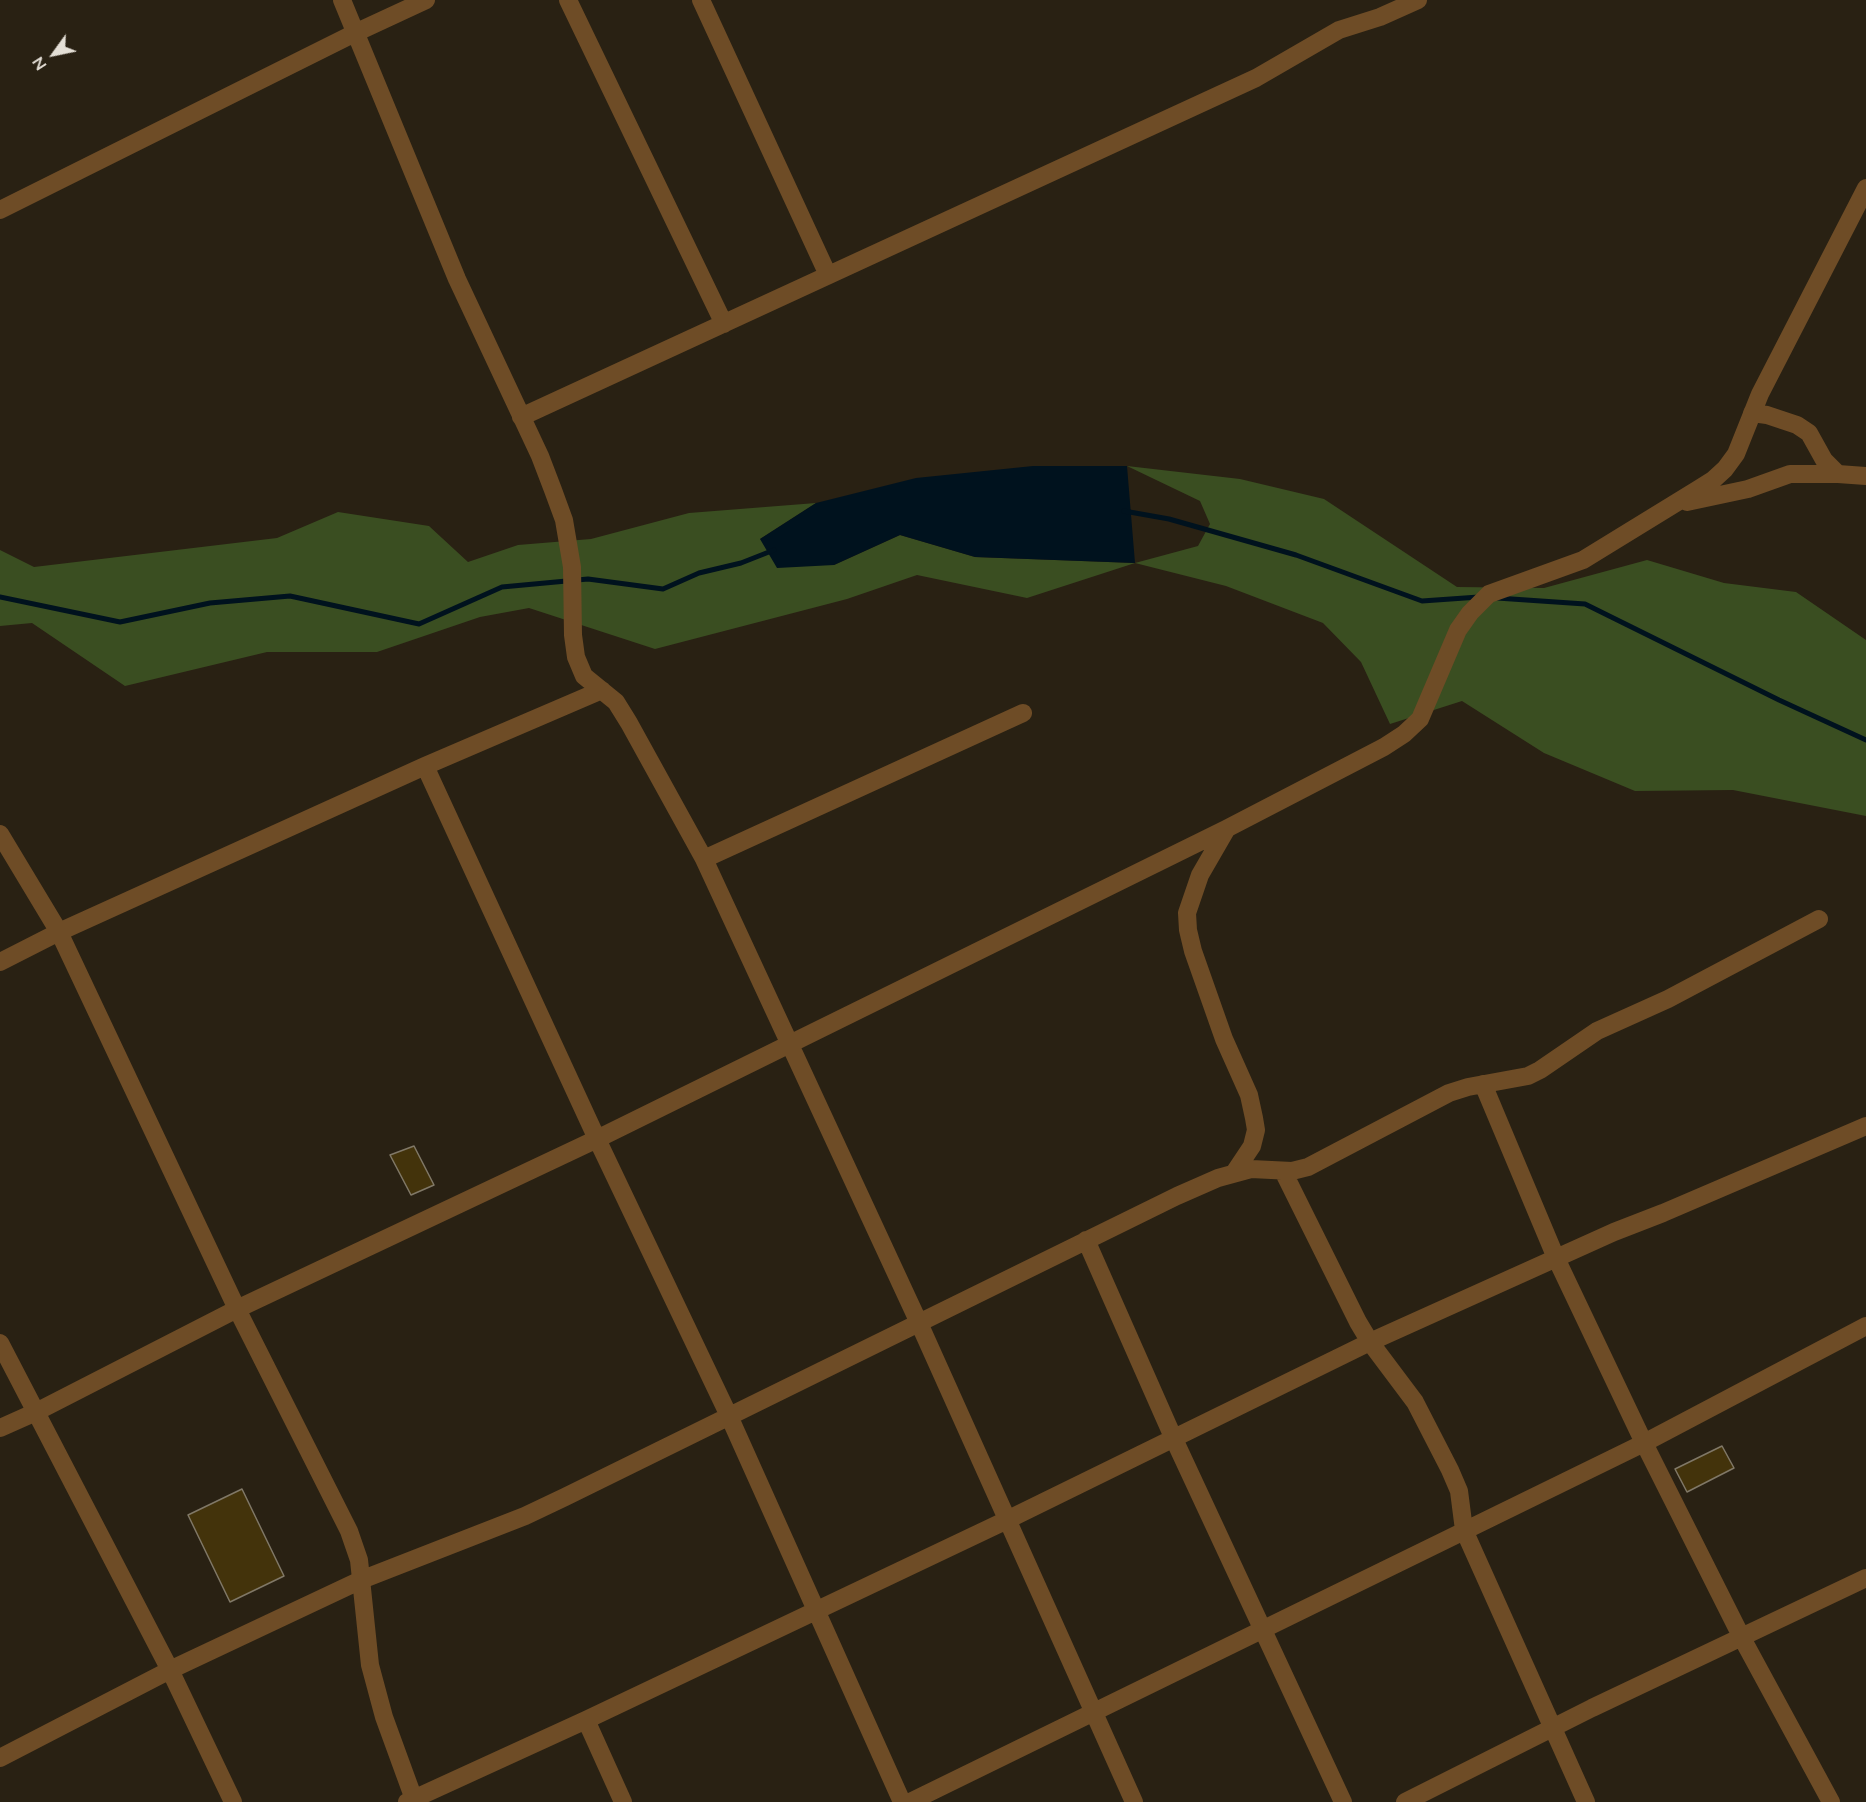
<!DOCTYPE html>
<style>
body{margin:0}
#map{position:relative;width:1866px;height:1802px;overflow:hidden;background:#292113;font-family:Lato,sans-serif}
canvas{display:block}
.north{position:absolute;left:24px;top:24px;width:60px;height:60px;-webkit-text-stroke:4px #292113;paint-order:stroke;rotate:237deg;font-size:16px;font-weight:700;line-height:24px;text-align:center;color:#e4dfd6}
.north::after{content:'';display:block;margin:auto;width:21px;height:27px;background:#e4dfd6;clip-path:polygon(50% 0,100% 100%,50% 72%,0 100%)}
</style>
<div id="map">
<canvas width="1866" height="1802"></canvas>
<div class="north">N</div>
</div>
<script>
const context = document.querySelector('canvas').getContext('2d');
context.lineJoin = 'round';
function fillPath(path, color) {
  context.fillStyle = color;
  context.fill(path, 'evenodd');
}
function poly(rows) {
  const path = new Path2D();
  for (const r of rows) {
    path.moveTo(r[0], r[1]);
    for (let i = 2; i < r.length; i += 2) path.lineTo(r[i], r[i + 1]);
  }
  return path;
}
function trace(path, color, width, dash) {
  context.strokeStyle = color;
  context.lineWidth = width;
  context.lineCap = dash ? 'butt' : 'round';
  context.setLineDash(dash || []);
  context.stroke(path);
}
fillPath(poly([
 [1127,466,1240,479,1324,499,1457,587,1544,588,1647,560,1724,583,1796,592,1866,640,1866,816,1733,790,1635,791,1544,753,1462,701,1390,724,1361,662,1323,623,1226,586,1135,563,1027,598,917,575,847,599,655,649,529,608,480,617,377,652,267,652,125,686,32,623,0,626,0,550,34,567,277,538,338,512,429,526,468,562,518,545,591,539,689,513,816,503,760,539,834,565,900,535,975,557,1135,563,1198,546,1210,524,1200,501]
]), '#3a4e21');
fillPath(poly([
 [1033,466,1127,466,1135,563,975,557,900,535,834,565,777,568,760,539,816,503,916,478]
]), '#00121e');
trace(poly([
 [1124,511,1169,519,1296,555,1422,601,1479,597],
 [0,597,120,622,210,603,290,596,419,624,502,587,588,579,663,589,699,573,741,563,774,550],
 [1497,598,1585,604,1779,700,1866,740]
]), '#00121e', 5);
const building = poly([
 [414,1146,434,1185,411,1195,390,1155,414,1146],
 [1722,1446,1734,1468,1687,1492,1675,1469,1722,1446],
 [242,1489,284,1576,230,1602,188,1515,242,1489]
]);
fillPath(building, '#43330b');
trace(building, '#807867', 1.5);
trace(poly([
 [342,0,457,279,540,456,553,490,564,520,572,567,573,635,576,657,584,676,616,702,629,723,704,859,919,1323,1134,1802],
 [568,0,724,324],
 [701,0,828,275],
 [0,210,355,33,426,0],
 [1752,413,1767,415,1797,425,1809,433,1824,460,1838,474,1866,476],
 [521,417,1256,78,1339,30,1380,17,1418,0],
 [1687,502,1748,489,1790,474,1838,474],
 [425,766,597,1139,729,1416,902,1802],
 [1226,830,1200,875,1187,913,1188,930,1193,951,1224,1039,1249,1095,1254,1118,1256,1130,1252,1146,1234,1173],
 [0,834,59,932,237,1309,349,1531,359,1560,370,1665,384,1717,415,1802],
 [704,859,1023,713],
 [0,962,59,932,425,766,602,690],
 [1483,1084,1556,1258,1644,1443,1742,1638,1831,1802],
 [1283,1171,1358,1322,1370,1342,1415,1402,1450,1470,1459,1491,1464,1530,1586,1802],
 [1086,1240,1173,1437,1343,1802],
 [0,1343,170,1670,233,1802],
 [0,1428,36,1412,237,1309,597,1139,1226,829,1384,747,1404,734,1420,719,1458,630,1470,613,1489,594,1583,560,1697,490,1713,480,1725,469,1736,454,1760,394,1866,188],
 [586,1720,623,1802],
 [0,1758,170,1670,361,1580,525,1516,565,1497,1177,1196,1218,1178,1251,1169,1292,1171,1308,1167,1449,1093,1468,1087,1528,1076,1540,1070,1597,1031,1668,999,1819,919],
 [407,1802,586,1720,1007,1520,1370,1342,1614,1232,1663,1213,1866,1126],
 [910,1802,1644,1443,1866,1326],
 [1405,1802,1592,1708,1866,1578]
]), '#6e4c26', 18);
</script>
